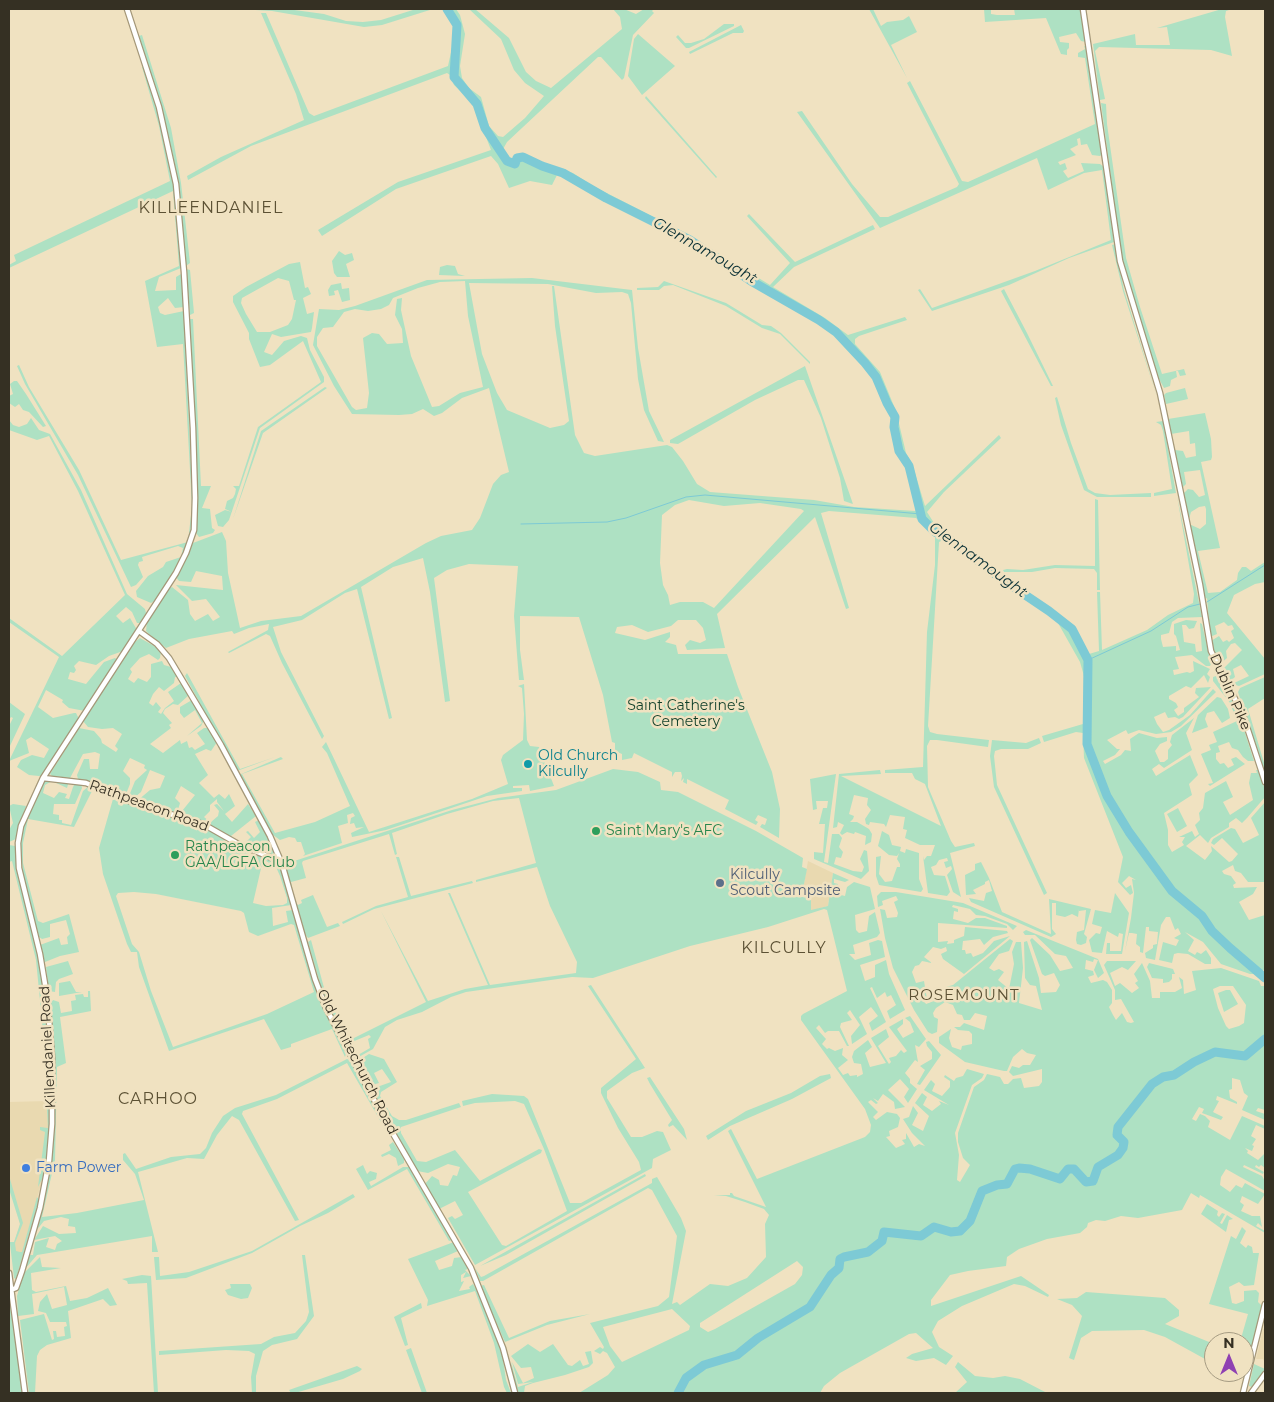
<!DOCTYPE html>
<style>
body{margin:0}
#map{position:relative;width:1274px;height:1402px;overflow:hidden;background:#f0e2c1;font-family:Montserrat,sans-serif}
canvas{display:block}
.frame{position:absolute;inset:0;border:10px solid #353023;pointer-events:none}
.north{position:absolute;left:1204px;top:1332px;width:50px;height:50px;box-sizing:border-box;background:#f0e2c1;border:1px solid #a59b82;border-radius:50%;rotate:0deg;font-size:14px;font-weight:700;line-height:20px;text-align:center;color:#353023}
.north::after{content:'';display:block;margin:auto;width:18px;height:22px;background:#8f41b2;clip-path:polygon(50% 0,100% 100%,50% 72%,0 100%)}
</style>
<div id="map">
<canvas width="1274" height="1402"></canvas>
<div class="frame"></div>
<div class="north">N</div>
</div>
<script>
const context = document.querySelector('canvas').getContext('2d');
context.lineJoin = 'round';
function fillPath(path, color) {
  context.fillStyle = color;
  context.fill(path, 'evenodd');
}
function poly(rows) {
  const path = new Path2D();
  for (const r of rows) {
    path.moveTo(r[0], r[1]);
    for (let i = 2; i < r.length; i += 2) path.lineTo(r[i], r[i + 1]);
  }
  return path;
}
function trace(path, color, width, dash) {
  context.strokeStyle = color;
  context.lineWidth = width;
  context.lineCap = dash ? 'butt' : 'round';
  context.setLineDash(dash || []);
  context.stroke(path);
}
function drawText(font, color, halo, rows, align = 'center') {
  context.font = font + ' Montserrat,sans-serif';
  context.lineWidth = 5;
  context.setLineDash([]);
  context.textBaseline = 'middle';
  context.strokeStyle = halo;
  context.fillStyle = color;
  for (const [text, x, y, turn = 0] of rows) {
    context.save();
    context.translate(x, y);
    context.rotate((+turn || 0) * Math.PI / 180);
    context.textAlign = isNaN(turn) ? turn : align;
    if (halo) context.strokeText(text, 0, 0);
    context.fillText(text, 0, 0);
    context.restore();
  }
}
fillPath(poly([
 [808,861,833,873,828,906,811,911,811,891,803,889],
 [48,1101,48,1130,41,1184,22,1254,15,1253,14,1243,20,1224,9,1181,9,1102],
 [1263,1329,1265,1330,1265,1363,1263,1359,1256,1359]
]), '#e9d9b0');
fillPath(poly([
 [239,9,287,9,324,14,346,21,363,22,381,20,416,9,433,9,382,25,364,27,272,11],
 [443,9,456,9,460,15,465,34,460,66,462,78,469,88,481,97,489,126,498,136,503,137,525,118,544,96,525,83,514,70,501,39,469,9,475,9,509,38,526,72,536,81,551,88,622,29,620,17,613,9,624,9,636,14,644,9,654,9,652,11,654,13,633,35,624,78,622,80,601,57,598,57,507,142,502,151,511,159,522,153,546,165,573,173,593,186,687,234,770,285,790,263,747,216,749,214,795,262,873,225,875,229,794,267,773,287,825,318,848,335,905,317,907,320,859,336,855,339,855,344,880,372,896,411,906,453,912,463,925,506,999,435,1001,438,944,492,927,512,934,523,991,569,1057,612,1076,631,1089,654,1099,651,1097,592,1100,592,1102,650,1147,630,1168,615,1193,603,1194,594,1177,496,1202,617,1178,618,1172,622,1169,633,1161,635,1161,639,1163,647,1176,646,1176,651,1180,650,1176,636,1174,634,1174,624,1186,620,1197,621,1194,628,1189,629,1186,625,1182,625,1184,642,1195,644,1196,652,1202,651,1200,623,1202,624,1211,664,1210,666,1206,666,1192,655,1175,657,1179,669,1173,670,1174,675,1187,672,1190,673,1194,671,1193,661,1210,669,1207,674,1210,677,1208,683,1204,675,1191,688,1186,686,1169,696,1169,699,1176,703,1178,707,1174,710,1178,716,1184,712,1184,708,1199,697,1195,693,1196,688,1211,687,1183,717,1179,719,1175,717,1168,718,1165,712,1154,717,1157,724,1163,732,1169,730,1190,715,1213,689,1216,692,1181,726,1171,732,1156,734,1139,730,1128,734,1126,730,1107,740,1117,749,1120,749,1115,755,1103,761,1105,764,1121,755,1125,750,1131,751,1130,739,1139,733,1157,738,1167,737,1167,741,1160,744,1155,751,1160,762,1164,762,1168,759,1168,750,1172,745,1170,742,1172,735,1194,718,1186,733,1192,750,1164,768,1159,764,1152,769,1156,776,1190,755,1198,775,1189,784,1192,795,1164,813,1168,830,1168,845,1172,852,1184,845,1182,842,1185,837,1179,837,1192,831,1195,837,1199,834,1195,825,1200,820,1199,813,1203,808,1205,793,1226,781,1233,797,1223,802,1230,815,1253,800,1249,783,1251,773,1257,773,1256,770,1258,770,1265,789,1265,797,1247,818,1242,823,1236,818,1229,823,1229,827,1211,838,1208,843,1200,835,1186,846,1205,860,1212,851,1211,846,1229,862,1232,861,1238,854,1242,844,1238,854,1222,838,1214,845,1211,843,1213,839,1231,828,1235,829,1243,843,1259,835,1251,818,1265,802,1265,882,1248,882,1241,873,1235,871,1233,865,1222,871,1224,874,1231,876,1236,883,1233,885,1234,888,1257,887,1253,894,1239,902,1249,920,1265,915,1265,969,1256,974,1250,974,1221,964,1203,942,1185,932,1194,940,1188,951,1195,955,1197,952,1201,954,1206,950,1211,958,1211,964,1205,964,1188,954,1178,953,1174,954,1172,963,1159,960,1163,942,1176,946,1179,940,1174,938,1181,934,1178,928,1175,930,1170,917,1166,917,1161,925,1155,960,1146,958,1145,953,1153,948,1153,945,1157,944,1158,932,1149,931,1149,927,1146,927,1143,953,1140,952,1140,947,1136,944,1137,934,1132,933,1129,933,1125,951,1131,918,1134,893,1132,879,1136,880,1129,876,1122,883,1126,888,1131,885,1133,893,1130,895,1118,882,1123,857,1084,758,1083,733,1076,732,1044,742,1042,736,1083,724,1084,676,1080,662,1058,623,1048,613,999,583,971,559,943,540,939,542,928,726,930,732,937,734,989,740,988,747,937,740,930,740,927,746,928,787,951,841,955,847,974,843,975,846,950,853,961,897,953,892,947,875,952,869,951,866,946,868,944,862,948,861,947,858,939,860,936,865,931,867,934,875,945,876,950,892,947,896,928,893,923,856,924,860,927,856,931,856,935,845,920,845,905,838,907,830,903,829,905,817,890,815,886,827,884,824,870,822,869,825,866,824,865,819,871,810,867,805,868,798,854,795,849,814,854,816,853,819,850,822,857,822,869,829,872,834,871,842,865,845,866,836,855,832,854,834,847,832,842,835,840,833,844,825,838,822,837,827,833,828,839,774,880,770,881,774,841,776,941,826,925,784,915,779,912,773,885,773,885,770,923,767,927,632,935,565,935,536,916,518,829,511,821,513,849,608,846,609,815,517,717,614,725,648,687,650,685,645,690,640,700,643,706,640,703,628,696,620,678,620,671,626,648,632,632,625,617,627,615,633,645,640,670,632,670,637,665,642,676,645,678,654,727,654,738,687,772,772,780,809,779,838,760,827,762,824,765,825,767,819,758,815,755,820,758,822,756,825,725,809,729,800,687,779,687,784,683,782,684,778,681,781,682,776,681,772,675,772,672,777,672,772,634,753,632,758,622,760,622,754,615,751,615,743,612,742,603,695,579,617,520,616,520,650,524,680,519,680,514,616,518,566,469,564,447,570,434,578,450,701,445,702,430,592,423,558,393,567,361,587,392,718,389,719,357,589,345,593,302,620,273,627,281,652,324,736,322,739,282,663,270,636,266,634,229,653,228,652,268,630,269,624,249,628,234,634,232,631,189,639,166,648,149,634,146,631,147,622,168,589,172,587,188,600,190,614,195,621,208,614,213,621,220,617,206,599,192,601,176,585,223,590,222,576,196,571,191,582,179,581,176,577,193,543,222,532,226,541,228,573,240,628,261,621,301,616,426,543,441,536,472,530,480,518,493,484,501,475,509,472,489,388,462,398,442,413,434,416,423,409,412,414,399,415,352,414,334,386,313,345,319,309,339,310,355,306,427,280,532,278,632,290,638,348,649,411,664,442,658,441,644,410,638,379,631,303,628,294,622,292,596,293,548,284,469,283,482,354,497,393,507,410,550,428,564,425,569,421,555,326,552,286,554,286,575,435,584,453,595,456,667,445,672,447,683,461,697,484,710,492,814,500,854,507,915,511,917,509,907,467,898,451,892,415,874,378,828,328,683,239,599,198,569,178,557,175,552,185,530,181,509,188,498,164,491,156,396,189,322,236,318,230,398,182,491,150,473,103,454,85,450,75,447,73,251,146,188,180,187,176,221,157,304,120,296,94,261,13,266,13,309,113,314,116,448,66,455,34,454,21],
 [465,281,468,316,483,387,460,393,439,406,432,407,411,356,401,310,402,298,397,299,395,315,402,329,403,343,387,344,379,334,372,333,363,338,369,393,367,408,356,410,352,407,317,346,317,337,323,328,333,327,344,312,355,309,368,311,381,309,389,305,393,298,418,288,440,282],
 [689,500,724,506,760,503,801,509,804,511,714,608,703,602,680,602,670,605,668,595,663,585,660,563,662,515,675,505],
 [869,9,873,9,881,26,887,22,903,20,909,16,917,32,891,45,907,78],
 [984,9,991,9,991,14,997,15,1015,15,1014,9,1081,9,1086,42,1081,41,1076,33,1059,37,1060,42,1069,43,1069,48,1067,50,1067,55,1061,54,1046,18,985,22],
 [1222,9,1232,9,1226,11,1225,17,1232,56,1211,50,1099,47,1095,51,1105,99,1100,100,1093,44,1135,34,1136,45,1170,45,1167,27,1157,28],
 [724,24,734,24,734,26,689,48,686,48,676,37,678,35,685,43,691,43,704,39],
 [741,25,744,31,743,33,733,33,690,54,689,52],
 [638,34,675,66,642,95,628,76,634,39],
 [142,35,171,128,181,183,190,263,186,266,178,183,173,155,159,99,139,36],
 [1084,46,1087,47,1104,153,1100,156,1092,155,1087,144,1081,145,1080,138,1077,139,1078,145,1070,149,1076,155,1058,162,1060,165,1065,163,1067,169,1063,171,1068,178,1084,171,1081,163,1100,164,1104,167,1114,242,1069,258,1009,285,932,311,918,290,920,289,932,308,935,307,1035,271,1111,240,1102,170,1084,173,1048,190,1037,158,880,228,797,112,802,111,852,184,880,217,888,217,957,187,959,184,907,83,910,81,962,181,968,182,1095,124,1085,58,1078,57,1078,53,1085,49],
 [145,66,156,103,175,189,181,268,159,277,155,291,176,290,176,277,181,274,184,307,175,308,168,298,158,307,160,313,165,315,184,311,193,512,189,542,173,574,157,599,151,603,137,597,136,591,148,576,163,567,166,562,181,557,183,548,178,546,142,557,143,561,139,562,138,565,143,577,136,585,131,587,78,475,25,384,17,366,19,365,29,387,79,470,121,560,188,542,192,506,183,344,157,347,145,281,179,266,173,191,9,268,9,265,16,261,14,255,170,181,159,126,142,67],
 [646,96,717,177,716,178,645,98],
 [1101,103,1106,104,1107,124,1126,258,1140,307,1162,374,1184,369,1186,375,1180,376,1178,371,1176,371,1177,377,1171,380,1170,386,1164,388,1158,377,1133,299,1122,259],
 [1115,244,1124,290,1157,397,1123,291,1112,245],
 [339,251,345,255,352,253,354,260,346,264,350,277,337,277,334,273,332,261],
 [300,262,305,288,308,287,311,294,303,298,307,314,314,312,312,328,311,332,281,337,272,334,264,352,272,355,284,341,301,336,307,338,310,350,324,377,324,382,260,428,229,520,223,527,218,526,215,515,225,510,232,512,225,509,227,501,233,498,235,494,236,489,233,486,239,486,258,427,321,382,303,341,270,365,260,367,249,339,249,333,233,302,233,296,246,287,289,264],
 [278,278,289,281,294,300,296,300,292,319,288,325,270,332,257,332,246,314,241,303,242,298],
 [447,265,455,266,458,274,465,276,439,275,440,267],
 [186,269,190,270,194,313,190,315],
 [664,281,726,303,762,325,771,326,781,333,810,362,810,364,780,334,762,328,726,306,673,285,664,286,659,290,637,290,637,288,658,287],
 [341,283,342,289,349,288,350,300,342,302,338,290,334,291,335,295,329,296,328,290,331,285],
 [1004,289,1027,333,1053,386,1051,386,1001,291],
 [189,319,193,319,201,486,211,486,202,508,210,509,212,528,215,530,213,533,199,537,196,533,197,487],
 [805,366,853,504,844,501,840,478,821,418,804,380,798,380,755,400,678,444,670,443,670,440],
 [14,381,17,381,26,394,46,426,43,427,29,412,23,410,19,404,15,407,9,403,9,396,13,394,10,384],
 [325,387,327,388,263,433,233,519,261,431],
 [1185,388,1188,399,1166,404,1164,395,1166,393],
 [1057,397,1071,443,1088,489,1095,493,1110,495,1151,493,1151,497,1097,497,1084,490,1061,425,1055,398],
 [1205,413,1211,439,1212,457,1211,460,1201,462,1220,548,1198,551,1208,593,1220,592,1237,580,1238,573,1242,567,1246,567,1251,571,1265,562,1265,582,1255,584,1234,595,1227,613,1265,659,1265,674,1239,686,1232,684,1249,676,1241,665,1233,669,1235,677,1229,682,1222,670,1242,650,1235,643,1231,644,1226,651,1227,658,1219,665,1211,641,1219,636,1223,642,1227,640,1229,642,1234,638,1231,631,1234,629,1232,625,1228,626,1224,622,1215,626,1217,634,1210,637,1207,598,1205,599,1189,524,1200,529,1206,524,1206,509,1205,506,1199,507,1191,512,1189,519,1183,494,1188,489,1193,490,1199,497,1205,495,1200,470,1184,472,1186,484,1183,487,1177,461,1175,450,1183,451,1186,458,1196,456,1195,443,1190,444,1189,431,1171,434,1168,419],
 [9,415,9,420,13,425,19,427,27,424,31,418,39,430,50,434,81,490,127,594,145,609,146,613,140,623,137,623,132,612,126,607,116,616,123,623,130,618,137,630,123,651,109,656,96,665,79,661,74,666,76,670,74,673,70,672,68,679,86,684,104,662,115,658,118,660,85,711,69,708,62,702,63,700,46,690,38,707,53,718,74,713,76,713,79,719,43,775,39,776,29,775,17,767,21,760,32,755,44,758,49,749,31,737,26,740,29,753,9,761,59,657,9,622,9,618,62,656,125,595,78,491,49,436,37,440,9,430],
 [1163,421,1176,493,1154,496,1154,493,1172,489,1163,431,1161,425,1156,422],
 [1095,499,1098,500,1100,590,1097,590,1097,573,1094,569,1055,568,1032,572,1004,572,1003,570,1007,569,1023,570,1055,565,1095,566],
 [140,638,156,647,161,651,160,658,158,660,149,654,140,658,130,669,132,672,128,679,134,683,138,678,147,682,151,677,151,664,162,661,164,665,171,667,178,677,175,677,174,683,164,691,159,687,153,694,149,703,153,706,156,702,161,708,158,712,161,714,165,708,174,701,168,692,181,683,189,695,178,705,173,704,165,709,163,713,172,723,169,725,171,728,150,744,163,753,180,740,181,744,187,741,189,748,192,747,195,750,205,744,197,733,204,728,209,728,217,742,211,751,206,749,195,754,208,775,199,783,214,798,219,794,225,799,229,794,235,806,225,814,232,822,248,804,256,816,231,836,239,842,211,826,211,822,218,816,219,811,214,805,217,804,224,811,217,802,217,799,210,805,210,811,204,817,209,821,206,823,182,815,182,811,195,795,181,786,175,798,180,803,177,813,137,801,150,790,160,788,165,776,150,770,141,792,134,798,129,796,135,781,147,770,144,768,145,765,130,758,123,771,130,778,130,784,126,794,122,797,78,779,77,775,84,759,89,759,90,769,98,769,100,754,95,752,83,754,70,778,52,776,50,774,79,728,94,731,101,739,102,743,116,752,118,749,115,746,122,734,113,728,102,729,88,727,83,721,135,642],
 [187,673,240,769,275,757,237,771,185,676],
 [1219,675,1237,708,1254,761,1248,761,1243,757,1238,750,1232,748,1229,742,1218,746,1220,752,1216,753,1216,759,1220,764,1224,763,1228,768,1234,765,1231,759,1236,757,1245,764,1210,786,1208,784,1213,783,1201,754,1211,750,1209,745,1217,742,1213,732,1237,721,1230,703,1213,681,1213,677],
 [1265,677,1265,698,1248,709,1265,766,1265,776,1238,692,1240,688],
 [524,684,527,740,530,746,539,747,554,786,530,791,529,785,513,786,513,788,522,788,522,791,487,796,386,830,352,837,351,833,364,827,356,828,354,823,350,824,351,818,355,816,353,813,347,815,348,823,338,826,342,843,303,856,305,854,301,842,297,842,295,838,289,837,280,840,273,835,239,775,281,757,283,759,242,774,275,833,315,822,350,806,327,753,322,747,326,742,369,832,472,799,508,784,501,760,503,755,523,740,524,714,522,688,518,686],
 [1217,697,1221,698,1228,709,1230,718,1222,723,1214,711,1207,713,1205,719,1208,727,1192,733,1198,715],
 [192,700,204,720,201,726,187,736,202,723,195,710,184,718,180,713,180,707],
 [9,702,25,714,9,748,9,726,13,718,11,717,9,720],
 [1039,738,1041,743,1028,749,1001,749,995,751,994,756,997,785,1047,893,1044,895,994,787,990,756,992,740,1026,743],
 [613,769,638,772,660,782,661,790,678,792,756,831,803,858,802,867,807,869,803,889,811,891,811,910,828,906,833,873,849,880,845,882,834,879,834,883,838,884,837,894,845,896,847,887,854,882,870,887,875,909,855,915,856,930,859,933,867,931,869,916,875,912,880,933,877,937,853,945,855,954,849,954,855,960,871,955,869,943,878,940,882,941,885,957,860,965,865,981,875,977,875,965,886,960,889,974,905,1010,890,1019,887,1011,896,1005,891,995,887,997,885,992,877,998,872,987,870,988,886,1022,872,1031,869,1023,878,1016,871,1007,859,1017,867,1034,852,1044,851,1036,860,1025,850,1010,847,1013,852,1020,841,1023,840,1027,849,1046,847,1046,839,1031,828,1031,825,1033,819,1025,816,1028,826,1039,822,1044,827,1049,829,1048,835,1051,843,1048,842,1055,848,1060,838,1068,843,1075,848,1073,850,1076,857,1075,857,1077,863,1074,861,1064,854,1063,852,1057,854,1051,868,1040,872,1047,865,1053,870,1067,886,1063,871,1038,886,1029,889,1037,878,1046,889,1064,891,1062,889,1058,896,1056,901,1050,904,1053,907,1051,889,1027,903,1019,903,1024,897,1029,903,1038,914,1032,910,1022,905,1018,910,1016,926,1039,919,1047,915,1045,918,1062,915,1060,905,1073,910,1079,910,1083,917,1089,908,1103,904,1097,909,1089,900,1079,888,1090,905,1107,895,1109,894,1102,883,1094,878,1101,873,1098,878,1103,876,1104,871,1100,868,1102,878,1112,873,1117,876,1120,887,1112,897,1114,900,1118,898,1127,889,1131,890,1136,886,1137,896,1148,905,1144,902,1140,906,1139,906,1133,914,1147,919,1144,925,1146,912,1133,903,1119,909,1117,913,1106,918,1113,912,1125,923,1131,929,1116,915,1103,922,1093,927,1097,923,1105,932,1111,941,1104,939,1101,949,1105,924,1090,931,1080,935,1084,932,1091,942,1096,950,1087,950,1081,944,1077,945,1075,954,1081,956,1078,963,1076,967,1069,984,1074,982,1078,972,1085,955,1133,959,1155,957,1180,960,1182,970,1165,963,1158,958,1142,958,1133,974,1087,984,1080,987,1074,1000,1077,1004,1084,1008,1084,1013,1079,1021,1078,1024,1088,1039,1086,1042,1082,1042,1069,1013,1076,1009,1072,1012,1066,1019,1068,1023,1065,1030,1065,1036,1055,1027,1053,1022,1049,1013,1057,1007,1071,1004,1071,965,1062,939,1043,939,1037,951,1029,949,1038,952,1047,961,1050,962,1046,972,1044,972,1034,969,1031,958,1030,954,1027,960,1027,964,1023,984,1030,987,1016,975,1013,970,1020,964,1020,962,1015,957,1014,953,1005,945,1002,936,1008,933,1013,934,1017,938,1019,937,1032,932,1034,928,1032,914,1010,893,968,885,938,880,909,885,910,887,918,897,917,898,913,894,902,898,900,896,896,882,901,883,905,878,907,877,896,881,892,896,892,963,903,1017,926,1013,930,1007,924,985,916,976,915,970,909,953,905,952,907,958,909,958,912,954,911,953,919,968,923,976,918,985,918,1007,926,1007,928,938,923,938,942,948,941,947,944,954,943,954,940,964,936,965,927,1007,931,1008,933,993,937,984,945,980,939,963,941,962,950,965,950,966,954,971,953,973,957,983,953,994,941,1010,936,964,974,943,959,941,954,947,951,946,947,941,949,933,947,924,957,932,963,922,961,919,965,915,966,912,972,916,983,924,981,927,999,924,1001,926,1004,934,1001,931,997,940,997,939,993,945,991,946,987,953,985,1010,939,1013,941,1009,951,999,954,989,968,994,971,999,969,1004,972,998,980,1009,989,1014,964,1012,952,1016,942,1021,942,1023,968,1019,1003,1042,1010,1036,986,1030,985,1025,978,1024,942,1027,941,1039,978,1041,993,1056,992,1060,985,1054,973,1045,976,1042,974,1030,940,1032,938,1050,955,1060,971,1073,968,1066,956,1055,954,1035,935,1025,935,1023,932,1026,930,1098,959,1104,973,1098,978,1094,970,1098,960,1094,959,1093,962,1086,960,1085,969,1093,971,1094,975,1088,977,1091,983,1103,980,1107,982,1112,990,1112,1003,1109,1007,1113,1015,1116,1020,1122,1013,1127,1022,1131,1023,1134,1022,1121,999,1115,1000,1115,990,1104,965,1107,961,1136,961,1128,970,1122,967,1110,973,1115,986,1120,983,1132,993,1139,988,1135,983,1138,981,1134,974,1142,963,1150,981,1152,998,1160,998,1160,992,1175,992,1182,988,1179,977,1183,980,1184,994,1196,990,1192,971,1221,968,1259,981,1261,986,1265,986,1265,1110,1258,1108,1256,1111,1265,1114,1265,1120,1242,1110,1248,1096,1244,1093,1240,1080,1232,1078,1232,1089,1229,1090,1230,1098,1237,1102,1237,1104,1217,1096,1216,1100,1219,1101,1213,1112,1223,1117,1221,1120,1202,1113,1204,1109,1199,1107,1192,1119,1196,1121,1200,1114,1205,1116,1210,1121,1208,1127,1230,1140,1242,1116,1265,1126,1265,1129,1256,1125,1251,1136,1256,1139,1252,1145,1254,1146,1252,1151,1245,1148,1248,1151,1247,1153,1258,1160,1265,1153,1265,1168,1261,1165,1259,1167,1256,1165,1255,1167,1264,1172,1263,1174,1244,1165,1243,1167,1262,1176,1265,1181,1265,1191,1226,1169,1221,1177,1220,1185,1230,1192,1236,1185,1242,1188,1245,1183,1265,1194,1258,1204,1242,1196,1240,1202,1244,1205,1241,1211,1252,1216,1260,1216,1262,1227,1258,1223,1256,1226,1265,1231,1265,1233,1200,1195,1199,1198,1191,1193,1182,1210,1138,1218,1121,1216,1105,1221,1096,1220,1088,1223,1087,1227,1080,1233,1047,1239,1019,1249,1007,1257,1006,1266,968,1271,950,1275,931,1300,931,1306,1021,1276,1049,1295,1048,1297,1025,1286,1014,1284,962,1306,938,1321,932,1332,939,1347,953,1356,946,1365,934,1358,916,1361,906,1358,912,1354,933,1348,916,1333,909,1334,840,1373,824,1386,820,1393,579,1393,608,1375,615,1367,607,1353,603,1351,600,1354,594,1351,600,1347,603,1349,604,1347,590,1323,658,1306,669,1297,677,1236,652,1190,648,1188,483,1281,480,1281,475,1268,481,1277,484,1276,652,1183,652,1179,657,1177,681,1218,686,1231,672,1304,677,1302,680,1305,710,1284,728,1286,747,1278,766,1257,765,1224,769,1215,764,1209,745,1202,726,1196,714,1195,730,1195,730,1193,732,1193,734,1196,766,1207,728,1131,731,1129,757,1179,865,1137,870,1132,871,1125,865,1109,801,1020,801,1016,803,1014,847,991,827,910,824,909,768,927,690,946,593,978,572,977,466,992,451,997,422,1012,397,1020,385,1027,373,1049,357,1058,354,1054,358,1055,370,1048,368,1039,371,1037,369,1035,347,1044,345,1042,326,1004,308,942,311,940,326,995,350,1040,426,1002,381,911,428,1001,465,989,488,985,448,893,450,893,490,985,576,973,577,962,550,906,537,867,476,882,476,880,536,863,519,798,493,801,447,814,392,833,397,854,395,855,389,834,303,861,302,863,306,878,291,882,294,899,286,867,288,863,452,810,498,798,556,790],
 [1220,986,1233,986,1246,1005,1244,1023,1239,1026,1229,1029,1226,1026,1218,1008,1213,989],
 [797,1261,803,1267,802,1275,795,1284,715,1329,708,1332,700,1327,700,1323],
 [672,1309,690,1326,689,1330,622,1362,610,1346,603,1327],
 [836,774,824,862,828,863,832,834,839,834,842,838,839,847,843,852,841,858,836,857,834,864,853,871,862,872,864,867,860,859,864,850,867,851,869,871,861,879,814,859,814,852,823,853,825,824,819,824,823,808,827,808,828,801,816,801,817,809,813,810,810,779],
 [48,779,69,781,67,788,52,781,45,785,43,793,54,798,59,792,67,794,65,798,69,799,73,787,76,782,81,783,82,788,75,804,54,804,53,814,59,815,59,820,62,820,62,823,71,825,83,791,89,786,110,796,93,789,74,827,28,819,23,843,23,863,38,921,43,923,69,914,79,952,60,956,45,962,44,965,40,945,59,938,61,945,68,944,67,937,70,934,66,920,50,924,50,937,42,939,39,937,24,882,20,844,21,832,30,808,44,782],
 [113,799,189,821,191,824,199,823,249,851,248,857,252,858,256,854,279,864,291,905,272,908,273,926,288,922,286,911,293,910,317,993,346,1054,345,1057,332,1029,291,1044,291,1047,281,1050,264,1019,169,1051,139,967,137,952,131,952,127,944,103,874,99,848],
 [266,861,276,867,280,876,287,898,287,903,283,905,266,906,253,903,262,864],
 [134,892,156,894,241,911,244,913,249,932,258,936,291,924,294,925,314,992,267,1014,173,1047,151,991,139,952,132,944,116,896,118,893],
 [13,804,26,806,16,839,9,842,9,830,13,823,9,806],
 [1178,808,1187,826,1177,832,1167,814],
 [259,820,274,850,274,854,272,855,248,846,252,840,248,843,246,842,251,837,246,832,248,831,254,838,260,832,255,822],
 [882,831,889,835,892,845,901,847,900,851,905,853,906,849,919,853,919,879,923,889,921,892,879,885,876,876,876,857,881,856,879,874,885,882,892,881,897,867,900,867,900,864,897,859,899,853,897,856,889,855,878,846],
 [9,845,15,846,18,874,38,952,45,996,49,1042,50,1129,44,1175,38,1187,45,1132,40,1130,40,1127,48,1128,42,1021,36,960,12,861,9,862],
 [396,857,399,857,411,896,472,881,473,883,374,909,343,924,342,922,376,906,408,897],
 [981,862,989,878,1002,912,1051,934,1049,899,1091,909,1084,934,1087,937,1086,943,1081,945,1077,944,1076,940,1077,932,1084,930,1086,910,1079,911,1079,909,1078,917,1072,914,1065,917,1056,915,1056,903,1052,903,1052,929,1056,934,1051,937,971,902,969,898,984,901,986,893,992,891,989,880,985,882,985,884,973,890,976,894,966,895,965,875,975,870,975,864],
 [1115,893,1129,913,1122,954,1106,954,1107,943,1110,943,1110,951,1121,951,1123,934,1119,933,1118,937,1107,931,1102,953,1092,952,1089,940,1096,933,1100,934,1102,927,1092,924,1095,910,1111,913],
 [313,895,327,927,338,923,340,926,308,938,305,934,295,902,298,905,302,903,301,900],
 [68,961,73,974,59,979,56,982,55,992,49,991,46,967],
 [1149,963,1173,969,1175,974,1172,974,1172,979,1169,982,1163,983,1163,979,1152,978,1147,967],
 [70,981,76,992,82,992,59,996,59,983],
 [591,985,645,1068,632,1073,607,1091,607,1098,631,1137,642,1137,657,1131,663,1132,671,1150,653,1159,652,1168,475,1265,448,1218,452,1216,455,1219,463,1215,455,1201,439,1209,425,1184,432,1176,439,1180,440,1185,448,1186,453,1175,457,1176,460,1167,448,1164,428,1173,417,1171,373,1093,377,1087,391,1082,382,1069,374,1073,379,1083,369,1086,358,1061,369,1054,384,1059,397,1082,381,1092,380,1096,392,1116,399,1120,406,1120,459,1103,461,1107,401,1127,401,1133,417,1161,426,1162,455,1150,480,1181,539,1149,542,1150,541,1153,468,1192,502,1245,506,1246,567,1211,544,1149,524,1104,515,1101,475,1103,463,1106,462,1101,492,1094,524,1096,528,1099,570,1203,581,1203,641,1170,639,1162,618,1128,601,1093,601,1088,636,1059,588,986],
 [1226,990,1230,990,1238,1004,1224,1012,1218,993],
 [88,991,90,991,91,1011,60,1017,66,1063,57,1067,55,1160,42,1217,77,1213,144,1200,135,1174,123,1160,123,1154,125,1153,136,1169,171,1157,200,1154,206,1148,212,1133,223,1116,235,1108,276,1095,347,1059,350,1060,389,1136,347,1063,277,1099,243,1111,242,1114,299,1220,295,1221,239,1120,232,1116,217,1135,204,1159,187,1158,138,1172,158,1252,152,1252,152,1236,37,1255,25,1269,29,1255,33,1255,35,1242,49,1238,46,1247,55,1250,57,1244,62,1241,55,1236,34,1240,43,1226,59,1234,76,1233,75,1227,68,1226,69,1219,61,1217,44,1221,35,1232,45,1197,54,1137,54,1067,50,1004,53,1000,59,1002,61,1013,72,1011,71,1001,76,1000,75,995,83,994,84,997,88,997],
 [929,1041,941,1055,920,1085,917,1084,925,1070,920,1066,932,1059,932,1052,927,1046,926,1042],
 [830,1074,831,1078,792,1099,730,1126,708,1140,706,1136,746,1111,791,1093,820,1076],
 [650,1077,684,1129,687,1140,673,1125,669,1127,668,1125,672,1120,650,1084,647,1078],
 [393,1142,404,1159,404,1163,398,1166,396,1158,389,1154,382,1157,381,1155,391,1150,389,1145],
 [363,1165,367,1174,370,1171,377,1173,376,1179,369,1182,371,1186,403,1167,409,1167,452,1240,449,1241,407,1169,368,1190,356,1169],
 [645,1174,646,1176,506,1255,480,1266],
 [10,1179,23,1223,15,1243,16,1251,20,1252,22,1252,37,1197,39,1200,16,1279,14,1278,9,1235,10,1242,14,1242,20,1224,9,1189],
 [353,1194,355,1197,328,1213,300,1226,252,1253,186,1278,156,1280,154,1257,159,1257,160,1276,189,1272,252,1251],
 [1207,1204,1218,1211,1217,1215,1219,1217,1222,1213,1225,1214,1220,1223,1222,1224,1227,1215,1233,1219,1229,1220,1226,1232,1201,1214],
 [1242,1227,1246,1231,1240,1243,1246,1248,1248,1245,1252,1247,1253,1253,1259,1253,1254,1285,1244,1286,1239,1282,1229,1287,1232,1303,1236,1304,1244,1301,1244,1291,1256,1290,1259,1293,1258,1302,1262,1306,1248,1361,1244,1360,1244,1342,1240,1342,1248,1314,1209,1304,1231,1236,1236,1239],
 [454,1242,458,1251,435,1261,439,1270,452,1266,454,1258,462,1257,468,1269,465,1270,471,1276,463,1278,466,1272,461,1275,461,1282,464,1281,459,1291,470,1289,469,1287,473,1284,477,1291,502,1352,506,1380,511,1393,507,1393,504,1387,494,1343,475,1291,427,1306,428,1300,408,1259],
 [302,1255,305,1255,314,1316,297,1339,272,1345,263,1351,256,1376,256,1393,252,1393,251,1377,255,1354,249,1351,226,1350,159,1355,159,1351,261,1344,274,1337,295,1333,306,1321,309,1312],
 [40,1257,42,1267,61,1268,31,1273,32,1290,36,1292,66,1286,70,1301,87,1298,108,1288,117,1305,110,1306,103,1299,68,1311,71,1338,47,1345,40,1350,37,1356,35,1393,29,1393,20,1320,44,1314,52,1340,54,1339,53,1331,56,1331,57,1337,65,1336,64,1327,67,1326,66,1322,50,1322,46,1313,38,1311,40,1302,47,1294,52,1309,67,1305,64,1287,32,1294,34,1314,18,1316,17,1296,23,1274],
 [142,1275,151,1276,158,1393,154,1393,147,1283,128,1284,127,1281,122,1279],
 [230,1284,250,1284,252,1288,248,1298,241,1299,228,1295,225,1290,231,1288],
 [484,1285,509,1338,550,1321,590,1314,547,1325,505,1342,480,1286],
 [9,1290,19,1360,23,1393,9,1393],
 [1086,1292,1165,1298,1179,1310,1179,1316,1165,1324,1214,1344,1214,1361,1205,1359,1165,1337,1144,1330,1092,1331,1081,1338,1074,1360,1069,1358,1082,1316,1072,1305,1057,1299,1077,1298],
 [421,1303,422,1308,401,1318,408,1345,405,1346,394,1317],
 [528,1344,540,1352,553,1344,568,1365,572,1366,580,1360,583,1366,589,1364,585,1352,591,1351,593,1363,589,1367,565,1375,533,1383,525,1386,524,1393,519,1393,513,1379,511,1362,518,1387,533,1382,518,1384,512,1362,523,1383,534,1378,531,1367,521,1368,511,1356],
 [411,1348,427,1393,422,1393,406,1350],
 [958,1362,975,1376,993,1378,1005,1376,1020,1379,1047,1393,955,1393,967,1382,955,1367],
 [1254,1364,1265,1369,1252,1387,1249,1386],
 [357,1366,362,1369,360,1371,343,1379,295,1393,291,1393,289,1390]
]), '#aee1c3');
trace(poly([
 [521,524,607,522,626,518,686,497,705,495,921,514],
 [1207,602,1265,565],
 [1088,660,1151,631,1188,607,1200,604]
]), '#7dcad5', 1);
trace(poly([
 [447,9,457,25,454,77,477,104,485,128,507,161,515,164,517,158,523,157,542,166,563,173,606,198,690,240,751,281,819,320,836,332,865,363,876,377,887,403,895,417,894,427,899,451,909,466,922,519,935,532,954,542,1000,578,1049,611,1072,629,1088,660,1087,744,1107,796,1129,832,1172,891,1202,916,1212,931,1230,948,1265,978],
 [678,1393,686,1378,704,1365,737,1355,758,1338,810,1307,831,1275,839,1268,840,1259,844,1257,868,1252,882,1241,884,1232,921,1236,934,1227,951,1232,960,1231,970,1221,982,1191,997,1185,1007,1184,1015,1169,1019,1168,1030,1169,1060,1179,1068,1169,1074,1169,1086,1182,1093,1181,1098,1167,1118,1155,1123,1148,1124,1142,1117,1135,1118,1127,1152,1084,1163,1077,1174,1075,1194,1062,1215,1052,1245,1056,1265,1039]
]), '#7dcad5', 9);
const tertiary = poly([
 [1083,9,1120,261,1160,393,1200,585,1211,651,1243,715,1265,782],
 [139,631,157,644,169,658,221,745,270,836,282,864,315,979,326,1008,381,1113,471,1268,503,1348,515,1393],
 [43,778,86,783,134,803,203,824,240,845,272,858,279,857],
 [9,1273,25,1393],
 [11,1290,16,1288,22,1271,40,1208,49,1161,52,1124,52,1057,47,996,40,954,19,868,18,843,21,826,43,778,176,573,186,553,194,530,195,498,193,428,184,272,176,184,159,107,127,9],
 [1243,1393,1265,1304],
 [1251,1393,1265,1374]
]);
trace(tertiary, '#a49778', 7);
trace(tertiary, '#fff', 4.5);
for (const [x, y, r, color] of [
 [528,764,5,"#0f9aa8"],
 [596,831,5,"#2e9e5b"],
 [175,855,5,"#2e9e5b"],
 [720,883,5,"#5c6f8a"],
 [26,1168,5,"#3f7fe0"]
]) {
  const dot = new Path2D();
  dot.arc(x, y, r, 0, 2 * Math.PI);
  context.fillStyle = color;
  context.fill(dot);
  trace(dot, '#f0e2c1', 2);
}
drawText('14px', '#353023', '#f0e2c1', [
 ["Dublin Pike",1230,692,66],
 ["Rathpeacon Road",149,806,20],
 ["Killendaniel Road",48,1047,-93],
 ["Old Whitechurch Road",357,1062,63]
]);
drawText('14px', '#103f29', '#f0e2c1', [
 ["Saint Catherine's",686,706],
 ["Cemetery",686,722]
]);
drawText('14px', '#0d838f', '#f0e2c1', [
 ["Old Church",538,756],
 ["Kilcully",538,772]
], 'left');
drawText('14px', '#27864d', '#f0e2c1', [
 ["Saint Mary's AFC",606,831],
 ["Rathpeacon",185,847],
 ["GAA/LGFA Club",185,863]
], 'left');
drawText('14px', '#4e5e75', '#f0e2c1', [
 ["Kilcully",730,875],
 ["Scout Campsite",730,891]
], 'left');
drawText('14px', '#366cbe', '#f0e2c1', [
 ["Farm Power",36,1168]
], 'left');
drawText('italic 15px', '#082f34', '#f0e2c1', [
 ["Glennamought",705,251,30],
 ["Glennamought",978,560,36]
]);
context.letterSpacing = '1px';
drawText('15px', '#5c5134', '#f0e2c1', [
 ["ROSEMOUNT",964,996]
]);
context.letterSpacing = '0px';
context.letterSpacing = '1px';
drawText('16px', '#5c5134', '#f0e2c1', [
 ["KILLEENDANIEL",211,208],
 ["KILCULLY",784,948],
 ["CARHOO",158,1099]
]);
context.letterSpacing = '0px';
</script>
